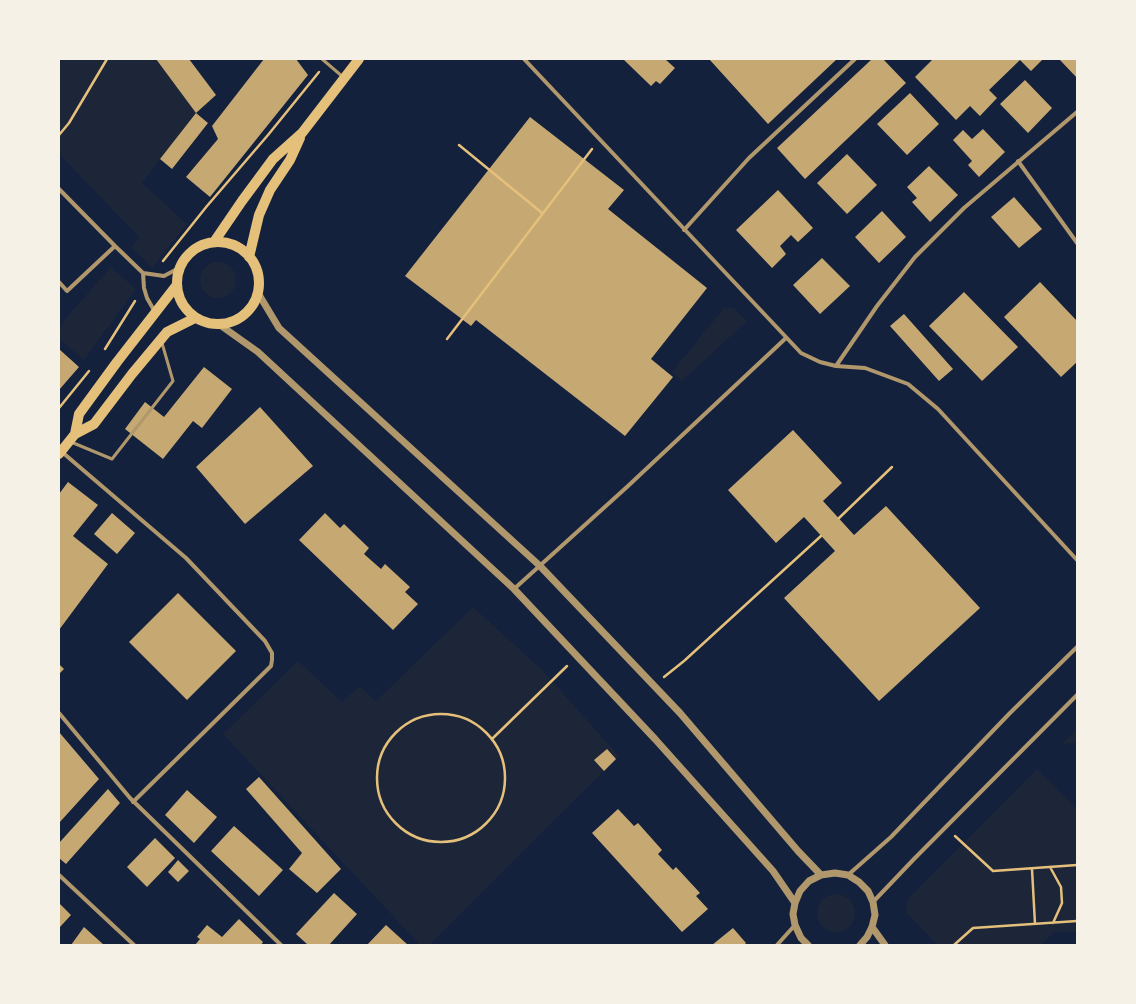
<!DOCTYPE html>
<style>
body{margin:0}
#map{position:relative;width:1136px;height:1004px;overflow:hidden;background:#14213d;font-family:Barlow,sans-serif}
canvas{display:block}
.frame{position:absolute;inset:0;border:60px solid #f6f1e7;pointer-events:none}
</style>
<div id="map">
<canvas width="1136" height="1004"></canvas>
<div class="frame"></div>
</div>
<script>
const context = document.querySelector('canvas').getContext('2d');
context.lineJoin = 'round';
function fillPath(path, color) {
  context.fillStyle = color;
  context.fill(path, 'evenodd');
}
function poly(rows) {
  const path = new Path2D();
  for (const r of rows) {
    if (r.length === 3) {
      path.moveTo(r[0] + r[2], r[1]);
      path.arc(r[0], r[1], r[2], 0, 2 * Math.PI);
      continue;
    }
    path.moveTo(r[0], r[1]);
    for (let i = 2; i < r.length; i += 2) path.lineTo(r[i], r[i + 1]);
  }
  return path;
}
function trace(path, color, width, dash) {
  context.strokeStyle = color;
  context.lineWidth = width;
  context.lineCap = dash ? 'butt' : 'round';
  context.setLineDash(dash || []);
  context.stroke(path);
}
fillPath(poly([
 [59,59,157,59,196,113,142,183,187,224,152,268,131,247,139,237,59,154],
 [218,280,18],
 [111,267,136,289,84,360,59,339,59,328,72,311],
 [724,308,733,308,747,321,682,381,672,372],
 [473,607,542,670,619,756,429,945,420,945,223,734,298,661,342,702,360,686,376,701],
 [1077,729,1077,743,1062,744],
 [1037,769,1077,809,1077,932,1054,932,1041,945,937,945,906,912,907,900],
 [836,913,19]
]), '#1d2539');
fillPath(poly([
 [156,59,189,59,216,95,196,113],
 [264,59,296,59,308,75,210,197,186,177,218,139,212,126],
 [623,59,665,59,675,68,660,84,656,81,651,86],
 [709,59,837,59,768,124],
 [872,59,883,59,906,83,805,179,777,148],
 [933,59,1043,59,1031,71,1020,60,989,90,997,98,980,116,970,106,956,120,915,77],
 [1061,59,1077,59,1077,78,1060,60],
 [1025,80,1052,108,1028,133,1000,104],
 [910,93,939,124,907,155,877,124],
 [196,113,208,123,172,169,160,159],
 [530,117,624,190,608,209,707,288,651,359,673,377,625,436,476,320,471,326,405,276],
 [983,129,1005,152,979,177,968,165,972,161,953,140,963,130,972,139],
 [847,154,877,185,847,214,817,183],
 [929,166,958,195,930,222,912,202,917,198,907,187],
 [778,190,813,228,798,242,791,235,780,246,786,254,772,268,736,230],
 [1014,197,1042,229,1019,248,991,217],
 [882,211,906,237,879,263,855,237],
 [822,258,850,286,820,314,793,285],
 [1040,282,1077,321,1077,362,1061,377,1004,317],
 [964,292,1018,347,982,381,929,326],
 [904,314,953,369,939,381,890,326],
 [59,349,79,367,59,390],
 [204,367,232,389,202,428,193,421,163,459,125,429,145,402,164,417],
 [260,407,313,466,245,524,196,467],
 [793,430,842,483,823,501,854,535,886,506,980,608,879,701,784,598,835,551,804,517,776,543,728,490],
 [68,482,98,505,73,536,108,564,59,630,59,494],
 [112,513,135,533,117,554,94,534],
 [325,513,340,528,344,524,369,548,364,554,381,569,385,564,410,587,405,592,418,604,393,630,299,540],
 [178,593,236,651,187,700,129,642],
 [59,664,64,669,59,674],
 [59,732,99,779,59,823],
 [607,749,616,759,604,771,594,760],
 [259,777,341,869,317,893,289,869,302,853,246,789],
 [108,789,120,803,66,864,59,858,59,843],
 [187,790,217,817,194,843,165,815],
 [618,809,634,826,638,823,662,850,658,854,673,870,676,867,700,893,696,896,708,909,682,932,592,833],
 [234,826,283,870,259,896,211,851],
 [155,838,175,858,147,887,127,867],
 [178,860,189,871,178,882,168,872],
 [334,893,357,914,329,945,308,945,296,934],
 [59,903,71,915,60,927,59,926],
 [239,919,263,942,261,945,195,945,200,939,197,937,207,925,222,937],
 [386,925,408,945,367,945],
 [84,927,104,945,71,945],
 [733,928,746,943,744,945,712,945]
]), '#c6a872');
trace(poly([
 [59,135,69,123,107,59],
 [459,145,542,213],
 [163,261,207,206,268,135,319,72],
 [447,339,592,149],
 [105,349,135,301],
 [59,408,89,371],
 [839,518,892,467],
 [664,677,684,661,821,536],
 [441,778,64],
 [493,738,567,666],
 [955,836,993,871,1077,865],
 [1050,867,1061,887,1062,903,1053,923],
 [1032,869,1035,924],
 [954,945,973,928,1077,921]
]), '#e5c07b', 2.5);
trace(poly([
 [322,59,343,77],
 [71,442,112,459,173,381,162,343]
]), '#b1986c', 3);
trace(poly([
 [524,59,801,353,820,362,836,366,865,368,908,384,938,409,1077,560],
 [1018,161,1077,243],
 [59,189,115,246,143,273,164,276,179,268],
 [684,230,749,158,855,59],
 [143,273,144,288,147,298,155,312],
 [59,282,67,291,115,246],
 [836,366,877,306,915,257,964,208,1077,112],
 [62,452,186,558,265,641,272,653,272,660,271,666,133,802],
 [514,589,628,486,786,338],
 [59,713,130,798,281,945],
 [59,875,134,945],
 [848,875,891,837,1009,714,1077,647],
 [873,902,914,859,1077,695],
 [777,945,795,925]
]), '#b1986c', 4);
trace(poly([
 [258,293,279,328,540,566,680,713,798,851,821,875],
 [220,325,258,352,514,589,655,739,773,871,795,903],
 [872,927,885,945],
 [808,945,801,938,795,925,793,914,795,903,800,891,809,881,821,875,835,873,848,875,859,882,868,891,873,902,875,915,872,927,867,937,860,945]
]), '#b1986c', 7);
trace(poly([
 [218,283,41],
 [214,242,242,201,273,159,302,133,359,59],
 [249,257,259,215,270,190,290,160,300,138],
 [75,434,79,414,117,362,176,286],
 [59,454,75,434,94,424,132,374,167,332,195,318]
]), '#e5c07b', 10);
</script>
